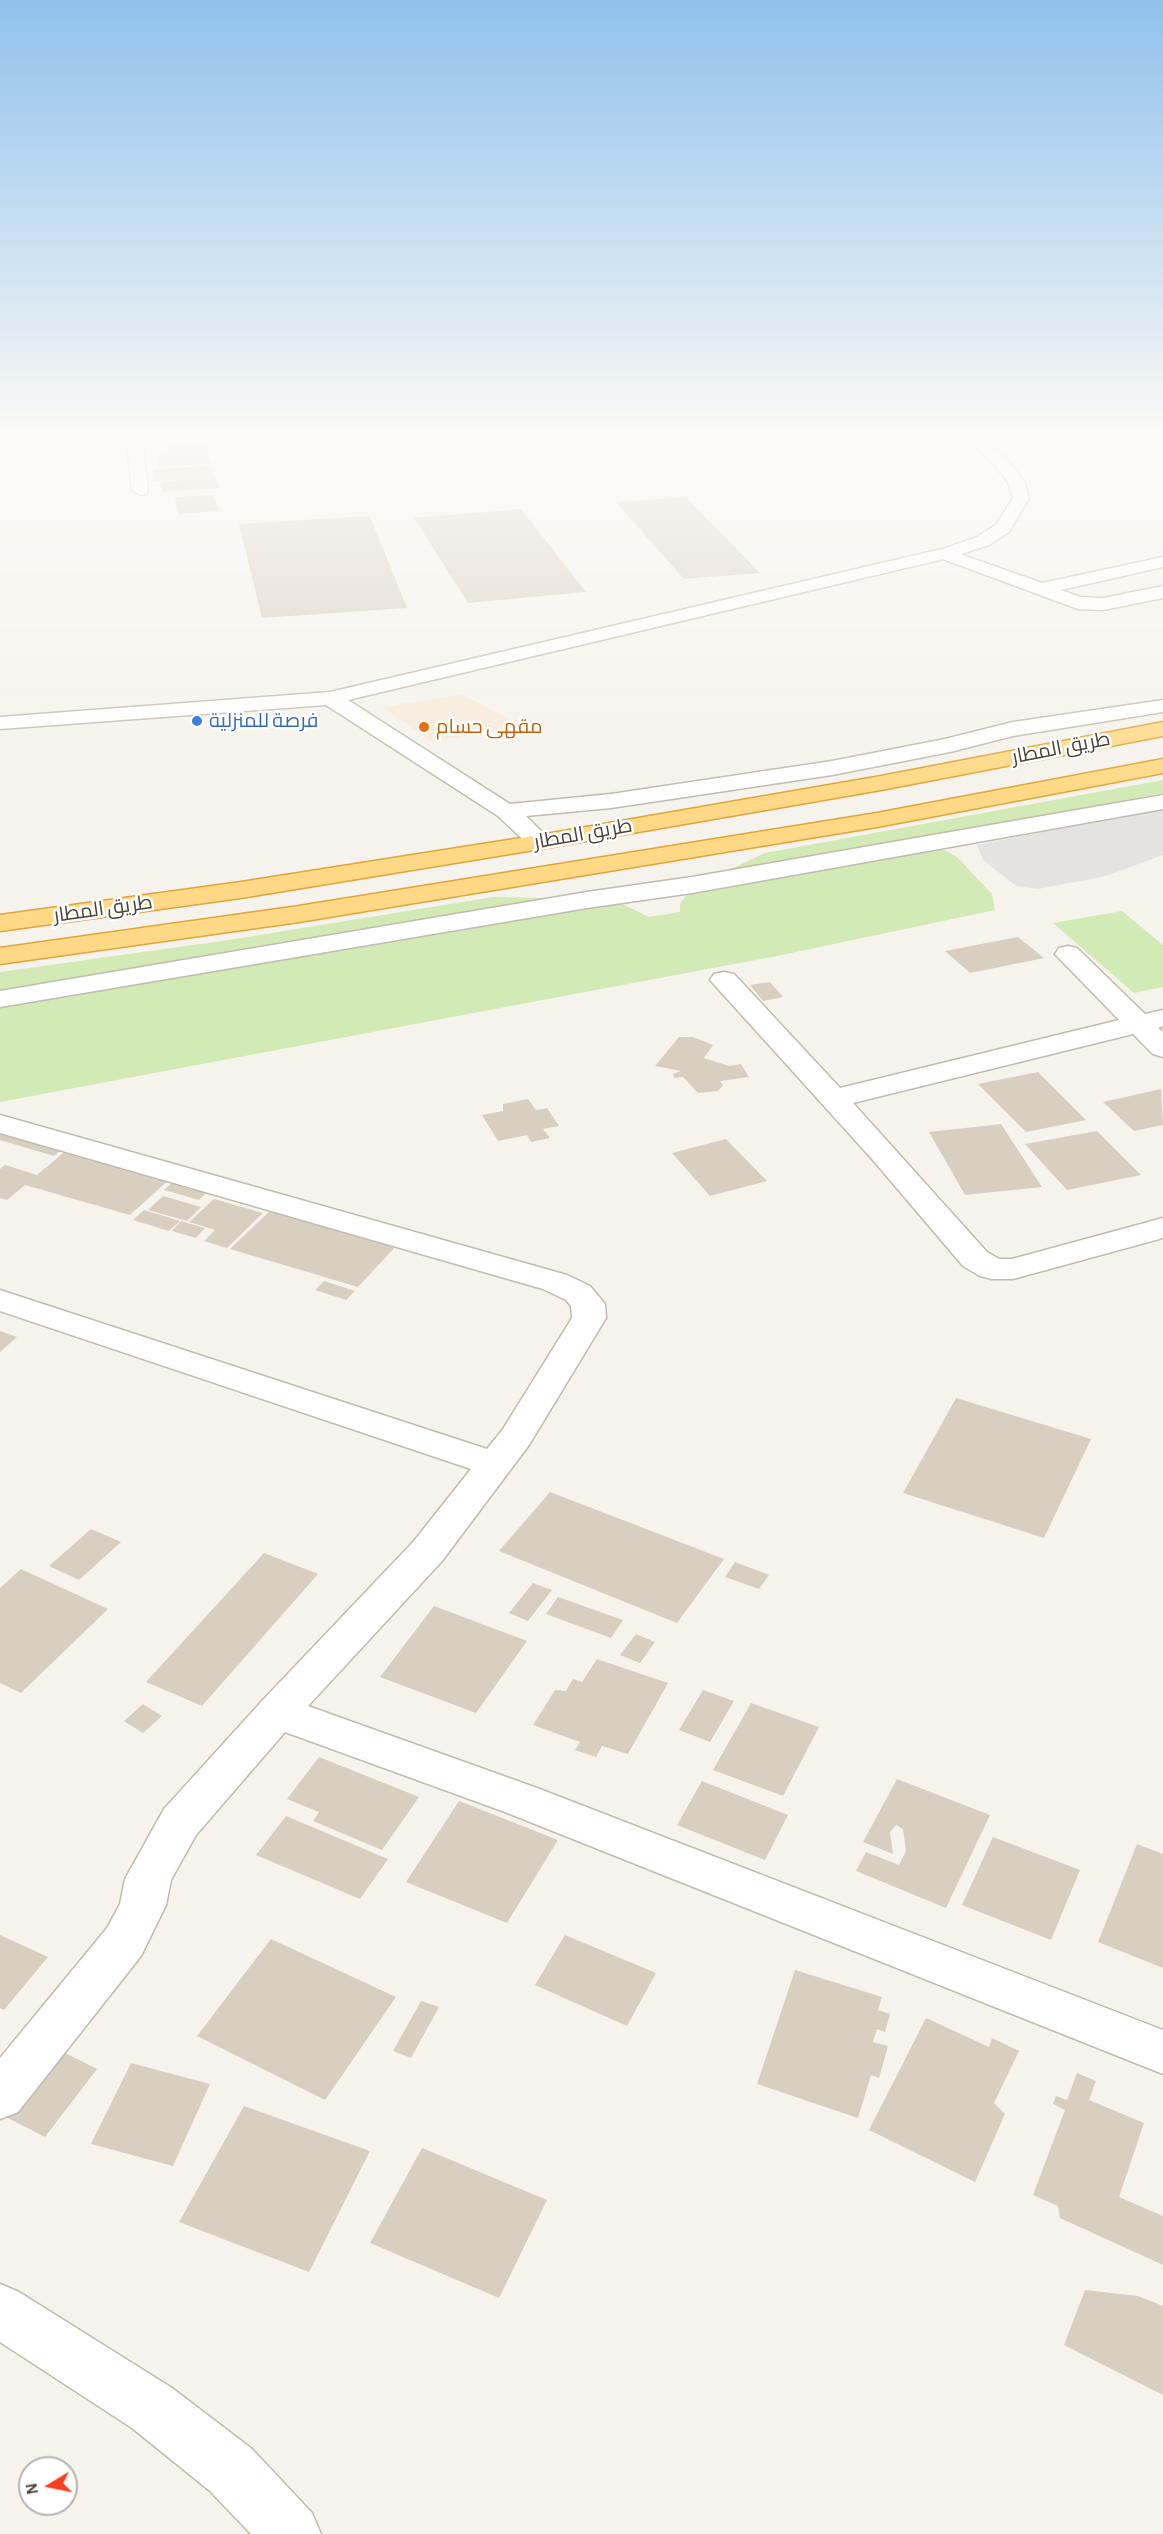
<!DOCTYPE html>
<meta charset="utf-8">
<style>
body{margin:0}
#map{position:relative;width:1163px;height:2534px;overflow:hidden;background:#f6f3ec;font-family:"Alegreya Sans",sans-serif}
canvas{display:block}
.north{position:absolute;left:18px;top:2456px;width:60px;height:60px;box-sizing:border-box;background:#fff;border:2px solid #b7b4b0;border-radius:50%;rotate:260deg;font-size:16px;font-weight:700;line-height:24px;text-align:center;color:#4b4439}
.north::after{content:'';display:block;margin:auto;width:21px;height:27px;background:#fc3f1d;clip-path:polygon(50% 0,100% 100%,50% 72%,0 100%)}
</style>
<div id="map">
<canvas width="1163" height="2534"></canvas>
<div class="north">N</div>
</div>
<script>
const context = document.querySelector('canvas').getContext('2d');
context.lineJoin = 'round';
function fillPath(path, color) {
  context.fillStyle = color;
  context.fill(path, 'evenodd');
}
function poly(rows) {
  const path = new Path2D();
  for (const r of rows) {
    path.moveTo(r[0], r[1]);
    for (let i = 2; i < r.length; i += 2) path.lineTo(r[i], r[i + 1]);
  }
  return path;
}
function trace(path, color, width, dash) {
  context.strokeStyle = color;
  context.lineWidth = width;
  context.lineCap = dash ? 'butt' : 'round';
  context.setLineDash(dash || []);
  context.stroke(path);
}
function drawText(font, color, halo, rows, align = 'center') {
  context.font = font + ' "Alegreya Sans",Cairo,sans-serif';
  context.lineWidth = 5;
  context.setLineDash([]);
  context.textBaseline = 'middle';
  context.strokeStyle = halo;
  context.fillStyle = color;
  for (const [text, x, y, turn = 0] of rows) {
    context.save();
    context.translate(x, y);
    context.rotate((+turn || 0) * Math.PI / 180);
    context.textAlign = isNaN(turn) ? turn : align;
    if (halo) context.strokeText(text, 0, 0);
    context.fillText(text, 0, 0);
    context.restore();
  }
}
fillPath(poly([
 [462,694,522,726,432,742,382,707]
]), '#f7ead8');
fillPath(poly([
 [1163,780,1163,793,954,832,729,870,765,853],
 [936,849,945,850,957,857,992,894,995,910,777,956,0,1102,0,1004,607,903,622,904,649,917,680,912,680,904,690,890],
 [493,897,550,898,0,990,0,972,229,940],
 [1122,911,1163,945,1163,987,1134,993,1053,923]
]), '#d2eab5');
fillPath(poly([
 [1163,808,1163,855,1106,876,1038,889,1016,886,983,860,977,845]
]), '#e5e3e0');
fillPath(poly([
 [194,441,196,444,206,443,210,464,158,467,156,455,168,454,166,445],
 [212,465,214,478,217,478,220,488,162,492,160,482,192,479,154,481,154,469],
 [214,495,219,511,178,514,175,497],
 [686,497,760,573,684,579,616,502],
 [521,509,586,592,468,603,414,518],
 [370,516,407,608,262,618,239,524],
 [1018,937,1044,958,970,973,945,951],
 [770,982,783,997,763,1001,750,985],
 [679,1037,693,1037,713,1045,704,1058,729,1066,741,1064,749,1077,720,1081,723,1085,718,1091,698,1093,683,1077,674,1078,673,1074,681,1071,655,1066],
 [1038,1072,1086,1120,1026,1132,978,1084],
 [1161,1089,1163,1125,1134,1131,1103,1102],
 [528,1099,536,1110,547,1108,559,1126,543,1129,550,1138,531,1142,527,1135,498,1141,482,1115,503,1111,503,1104],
 [1001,1124,1042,1187,965,1195,929,1132],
 [1097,1131,1141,1175,1067,1190,1025,1144],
 [0,1133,68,1144,54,1156,0,1140],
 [726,1139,767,1181,710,1196,672,1153],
 [68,1149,171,1178,130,1215,25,1185,7,1200,0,1198,0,1169,5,1165,37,1175],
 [175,1180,210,1189,199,1200,164,1190],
 [163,1196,201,1207,187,1221,148,1210],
 [214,1199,263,1213,227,1248,204,1241,215,1230,189,1222],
 [273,1208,398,1244,358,1287,230,1249],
 [144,1210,180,1221,169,1231,133,1220],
 [181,1221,205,1228,196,1238,172,1231],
 [324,1281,355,1291,346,1300,315,1290],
 [0,1331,17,1337,0,1352],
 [956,1398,1091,1439,1044,1538,903,1493],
 [550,1492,724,1559,677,1623,499,1551],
 [91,1529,121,1542,79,1580,49,1566],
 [264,1553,318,1574,202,1706,146,1682],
 [735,1562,769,1575,759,1589,725,1577],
 [21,1569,108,1609,21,1693,0,1683,0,1588],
 [533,1583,552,1590,528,1621,509,1613],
 [558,1597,623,1620,611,1638,546,1614],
 [434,1606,527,1641,476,1713,380,1677],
 [636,1634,655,1642,640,1663,620,1655],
 [597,1659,668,1683,628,1754,602,1746,596,1757,575,1750,580,1742,533,1725,555,1690,566,1691,573,1679,582,1682],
 [703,1690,734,1701,710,1742,679,1730],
 [751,1703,819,1727,783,1796,713,1770],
 [143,1704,162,1716,143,1733,124,1721],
 [319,1757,419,1797,382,1850,313,1821,319,1812,287,1799],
 [897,1779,990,1815,946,1908,856,1871,866,1852,899,1865,906,1851,903,1829,896,1825,890,1832,893,1854,863,1842],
 [702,1781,788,1815,765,1860,677,1825],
 [459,1801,558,1840,507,1923,406,1882],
 [286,1816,388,1859,360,1899,256,1855],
 [993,1837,1080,1870,1051,1940,962,1905],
 [1137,1844,1163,1854,1163,1968,1098,1942],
 [0,1935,48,1957,4,2010,0,2008],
 [565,1935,656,1973,627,2026,535,1985],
 [271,1939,396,1997,325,2100,197,2036],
 [795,1970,882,1997,878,2010,890,2014,885,2032,877,2029,873,2042,888,2046,879,2078,871,2075,858,2118,757,2084],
 [421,2001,439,2007,411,2058,393,2051],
 [926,2018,989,2047,992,2038,1019,2051,994,2103,1005,2114,975,2182,869,2130],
 [59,2050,97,2069,45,2137,6,2117],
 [131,2063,210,2084,173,2166,91,2144],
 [1077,2073,1096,2081,1089,2100,1144,2123,1119,2197,1163,2216,1163,2265,1060,2218,1058,2206,1033,2195,1065,2110,1053,2104,1056,2096,1067,2100],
 [244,2106,370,2151,309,2272,179,2222],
 [422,2148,547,2200,499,2298,370,2243],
 [1085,2290,1138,2296,1163,2306,1163,2395,1064,2345]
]), '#d8cfc1');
const minor = poly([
 [126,438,142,438,148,490,146,494,140,495,132,490,126,438],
 [946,549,1042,583,1163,557,1163,567,1061,590,1080,597,1103,598,1163,586,1163,598,1103,610,1078,609,940,558,937,554,940,550,946,549],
 [1163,795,1163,809,692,893,587,908,0,1007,0,991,587,892,692,877,1163,795],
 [1068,946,1077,948,1145,1014,1163,1010,1163,1026,1158,1028,1163,1032,1163,1057,1153,1054,1133,1034,853,1103,987,1252,999,1259,1012,1259,1163,1218,1163,1238,1013,1279,992,1279,980,1276,963,1266,872,1159,710,980,714,974,724,972,734,974,840,1088,1119,1020,1055,954,1059,948,1068,946],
 [0,1115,567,1275,590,1286,605,1304,606,1318,529,1445,442,1561,308,1706,537,1788,1163,2030,1163,2074,505,1812,285,1732,196,1835,171,1880,166,1905,141,1956,18,2112,0,2119,0,2058,107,1928,120,1904,125,1879,164,1809,262,1701,414,1541,471,1469,0,1311,0,1290,487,1449,503,1429,572,1318,571,1306,566,1300,543,1289,0,1133,0,1115],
 [0,2284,19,2292,172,2388,252,2449,312,2513,321,2534,251,2534,210,2491,132,2428,0,2342,0,2284]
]);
const tertiary = poly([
 [965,438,983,438,1003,455,1024,481,1029,498,1009,532,989,545,952,557,348,700,510,804,611,794,832,761,945,739,1013,722,1163,700,1163,712,1013,736,950,752,832,775,611,808,526,816,552,842,549,847,540,849,531,847,498,816,326,705,0,729,0,717,330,692,946,548,977,537,996,525,1013,498,1008,482,991,461,965,438]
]);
const trunk = poly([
 [1163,722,1163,736,881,790,540,849,241,898,0,931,0,915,241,882,540,835,881,776,1163,722],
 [1163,759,1163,773,877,827,299,922,0,964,0,948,299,906,877,813,1163,759]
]);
trace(minor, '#c2bbae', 3);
trace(tertiary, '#c2bbae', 3);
trace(trunk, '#e0a43c', 3);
fillPath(minor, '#fff');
fillPath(tertiary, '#fff');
fillPath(trunk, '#ffd985');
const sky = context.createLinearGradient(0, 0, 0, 793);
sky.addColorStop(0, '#8fc1ec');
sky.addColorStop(0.55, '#fbfaf6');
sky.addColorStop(1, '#fbfaf600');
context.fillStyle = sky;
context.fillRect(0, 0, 1163, 793);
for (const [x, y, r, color] of [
 [197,721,6,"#3f7fe0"],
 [424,727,6,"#e8710a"]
]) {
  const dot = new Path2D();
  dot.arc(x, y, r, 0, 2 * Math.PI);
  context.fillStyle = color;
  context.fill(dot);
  trace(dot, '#fff', 2);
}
drawText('20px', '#366cbe', '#fff', [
 ["فرصة للمنزلية",209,721]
], 'left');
drawText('20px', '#c56008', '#fff', [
 ["مقهى حسام",436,727]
], 'left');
drawText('20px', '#4b4439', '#fff', [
 ["طريق المطار",1061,748,-11],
 ["طريق المطار",583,834,-10],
 ["طريق المطار",103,909,-8]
]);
</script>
